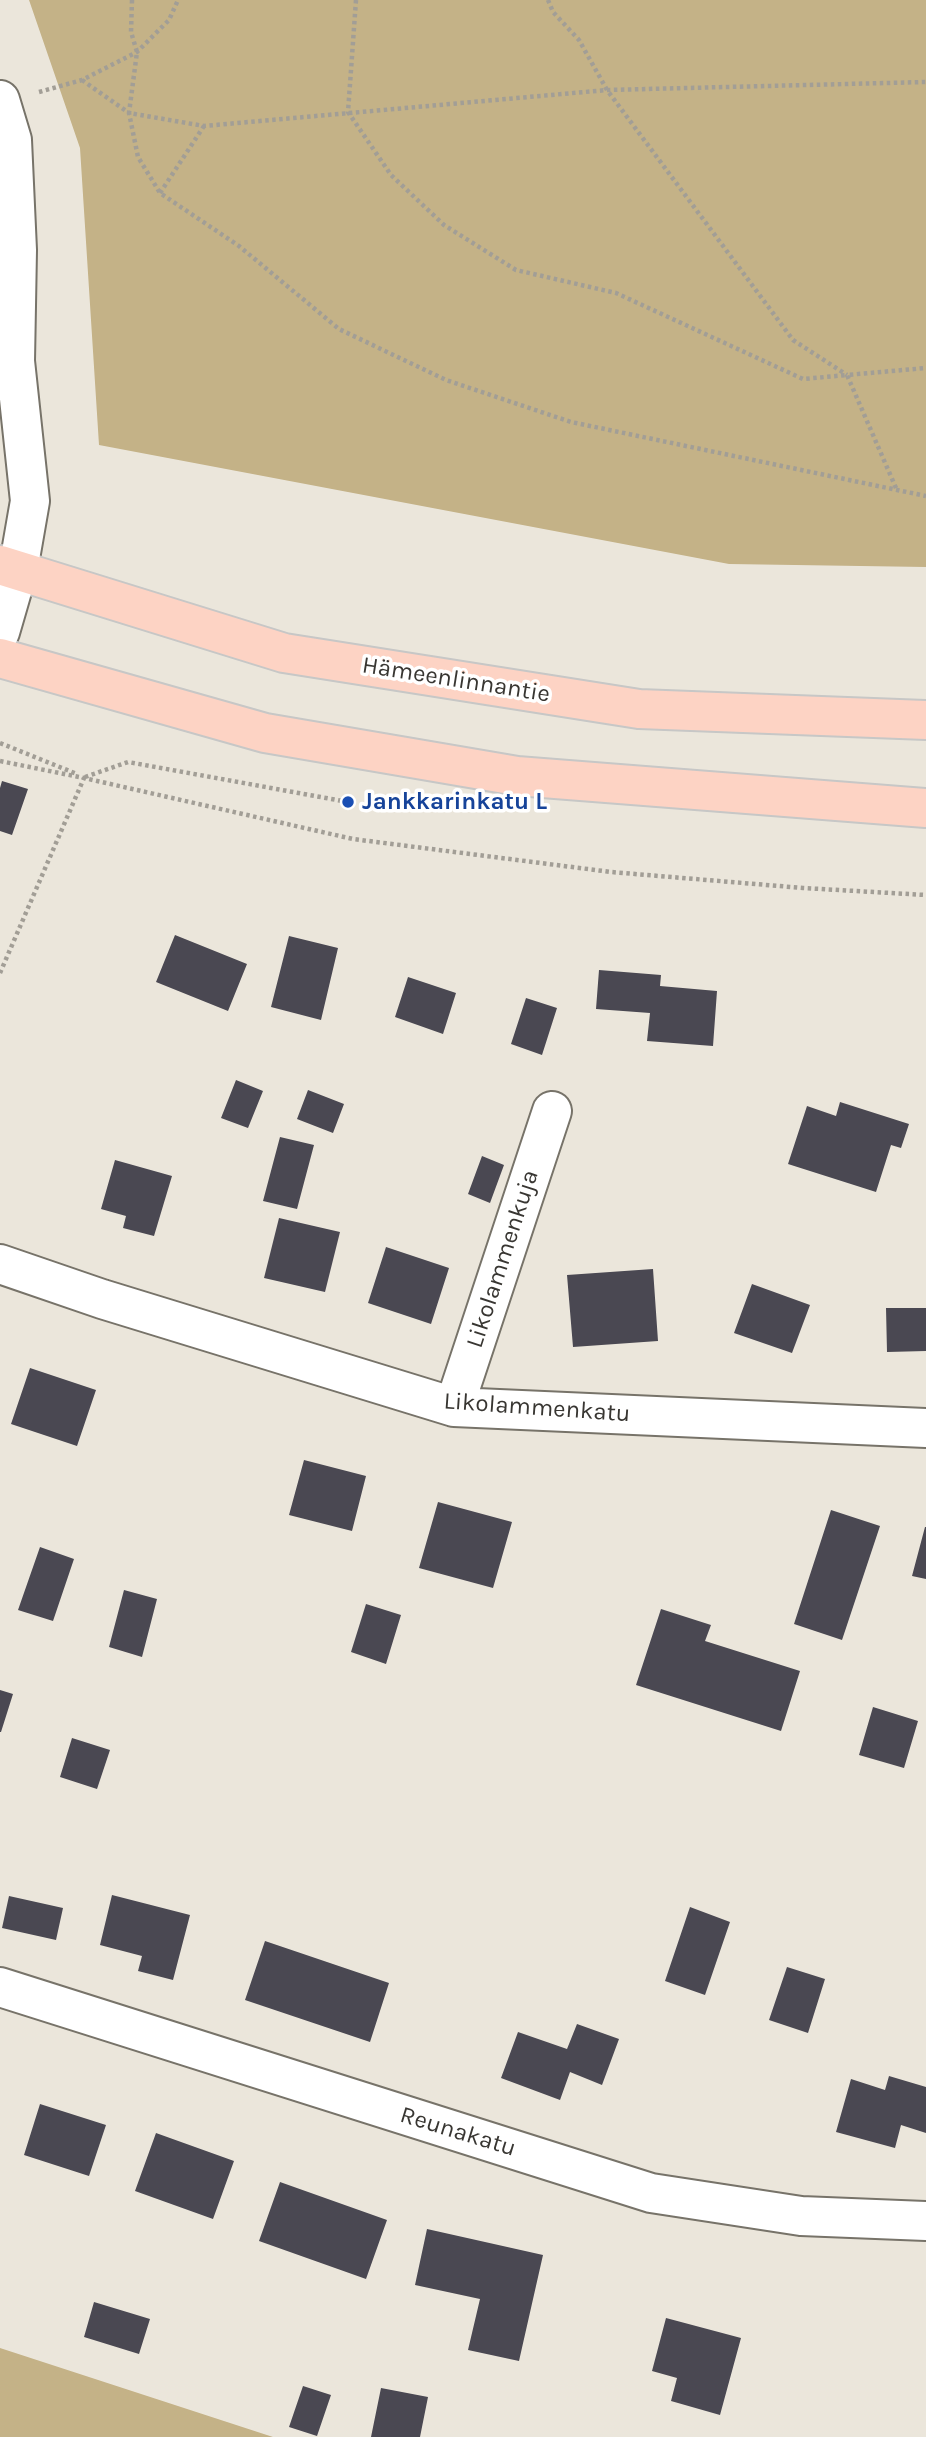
<!DOCTYPE html>
<meta charset="utf-8">
<style>
body{margin:0}
canvas{display:block;background:#ebe6db}
</style>
<canvas width="926" height="2437"></canvas>
<script>
const context = document.querySelector('canvas').getContext('2d');
context.lineJoin = 'round';
function fillPath(path, color) {
  context.fillStyle = color;
  context.fill(path, 'evenodd');
}
function poly(rows) {
  const path = new Path2D();
  for (const r of rows) {
    path.moveTo(r[0], r[1]);
    for (let i = 2; i < r.length; i += 2) path.lineTo(r[i], r[i + 1]);
  }
  return path;
}
function trace(path, color, width, dash) {
  context.strokeStyle = color;
  context.lineWidth = width;
  context.lineCap = dash ? 'butt' : 'round';
  context.setLineDash(dash || []);
  context.stroke(path);
}
function drawText(font, color, halo, rows, align = 'center') {
  context.font = font + ' Karla,sans-serif';
  context.lineWidth = 7;
  context.setLineDash([]);
  context.textBaseline = 'middle';
  context.strokeStyle = halo;
  context.fillStyle = color;
  for (const [text, x, y, turn = 0] of rows) {
    context.save();
    context.translate(x, y);
    context.rotate((+turn || 0) * Math.PI / 180);
    context.textAlign = isNaN(turn) ? turn : align;
    if (halo) context.strokeText(text, 0, 0);
    context.fillText(text, 0, 0);
    context.restore();
  }
}
fillPath(poly([
 [29,0,926,0,926,567,729,564,99,445,80,148],
 [0,2348,273,2437,0,2437]
]), '#c4b287');
fillPath(poly([
 [2,781,28,789,12,835,0,831,0,788],
 [175,935,247,964,228,1011,156,982],
 [289,936,338,948,321,1020,271,1007],
 [599,970,661,975,660,986,717,991,713,1046,647,1041,650,1013,596,1009],
 [408,977,456,993,443,1034,395,1017],
 [526,998,557,1008,542,1055,511,1044],
 [236,1080,263,1091,248,1128,221,1118],
 [308,1090,344,1104,333,1133,297,1119],
 [840,1102,909,1124,901,1148,891,1145,876,1192,788,1164,807,1106,836,1116],
 [280,1137,314,1145,297,1209,263,1201],
 [482,1156,504,1165,490,1203,468,1194],
 [115,1160,172,1176,154,1236,123,1228,126,1216,101,1209],
 [279,1218,340,1232,325,1292,264,1278],
 [386,1247,449,1268,431,1324,368,1303],
 [653,1269,658,1341,573,1347,567,1275],
 [752,1284,810,1305,792,1353,734,1333],
 [886,1308,926,1308,926,1351,887,1352],
 [30,1368,96,1390,77,1446,11,1424],
 [304,1460,366,1476,352,1531,289,1515],
 [438,1502,512,1522,493,1588,419,1568],
 [831,1510,880,1526,842,1640,794,1624],
 [925,1527,926,1527,926,1579,912,1576],
 [40,1547,74,1559,53,1621,18,1610],
 [124,1590,157,1599,142,1657,109,1647],
 [366,1604,401,1615,386,1664,351,1652],
 [661,1609,711,1625,705,1641,800,1671,781,1731,636,1685],
 [0,1690,13,1694,1,1732,0,1732],
 [873,1707,918,1721,904,1768,859,1755],
 [72,1738,110,1750,97,1789,60,1777],
 [112,1895,190,1915,173,1980,138,1971,142,1956,100,1945],
 [9,1896,63,1908,56,1940,2,1928],
 [690,1907,730,1922,705,1995,665,1981],
 [265,1941,389,1983,370,2042,245,2000],
 [787,1967,825,1979,808,2033,769,2020],
 [577,2024,619,2039,602,2085,570,2072,560,2100,501,2078,518,2032,567,2049],
 [889,2076,926,2087,926,2133,901,2125,895,2148,836,2132,851,2079,885,2090],
 [40,2104,106,2125,89,2176,24,2155],
 [156,2133,234,2161,213,2219,135,2191],
 [280,2182,387,2220,366,2279,259,2241],
 [427,2229,543,2255,519,2361,468,2350,480,2299,415,2285],
 [94,2302,150,2319,139,2354,84,2337],
 [666,2318,741,2338,720,2415,671,2401,677,2378,652,2371],
 [303,2386,331,2395,317,2436,289,2427],
 [381,2388,428,2397,420,2437,371,2437]
]), '#4a4852');
const minor = poly([
 [0,1264,102,1299,454,1407,926,1428],
 [454,1407,552,1111],
 [0,1987,651,2193,801,2216,926,2221]
]);
const tertiary = poly([
 [0,100,12,140,17,250,15,361,30,501,18,570,0,632]
]);
const primary = poly([
 [0,565,284,653,639,709,926,720],
 [0,658,265,733,517,776,926,808]
]);
trace(minor, '#777369', 42);
trace(tertiary, '#777369', 42);
trace(primary, '#c7c7c6', 42);
trace(poly([
 [132,0,131,32,137,52,129,113,204,126,607,90,926,82],
 [356,0,348,112,391,175,444,225,516,270,616,293,803,379,847,375],
 [548,0,553,12,579,40,607,90,793,340,847,375],
 [82,80,129,113,138,157,160,193,239,246,339,329,446,380,571,422,926,496],
 [39,92,82,80,137,52,169,20,178,0],
 [160,193,204,126],
 [896,488,847,375,926,368],
 [0,743,77,774],
 [0,761,84,778,353,839,611,872,803,888,926,895],
 [85,777,128,762,348,802],
 [0,973,84,778]
]), '#a29e96', 4.5, [3.5, 3.5]);
trace(minor, '#fff', 38);
trace(tertiary, '#fff', 38);
trace(primary, '#fdd3c4', 38);
for (const [x, y, r, color] of [
 [348,802,7,"#1a4fb4"]
]) {
  const dot = new Path2D();
  dot.arc(x, y, r, 0, 2 * Math.PI);
  context.fillStyle = color;
  context.fill(dot);
  trace(dot, '#fff', 2.5);
}
drawText('24px', '#383632', '#fff', [
 ["Hämeenlinnantie",456,680,9],
 ["Likolammenkuja",503,1259,-72],
 ["Likolammenkatu",537,1408,4],
 ["Reunakatu",458,2132,17]
]);
drawText('bold 24px', '#164399', '#fff', [
 ["Jankkarinkatu L",362,802]
], 'left');
</script>
